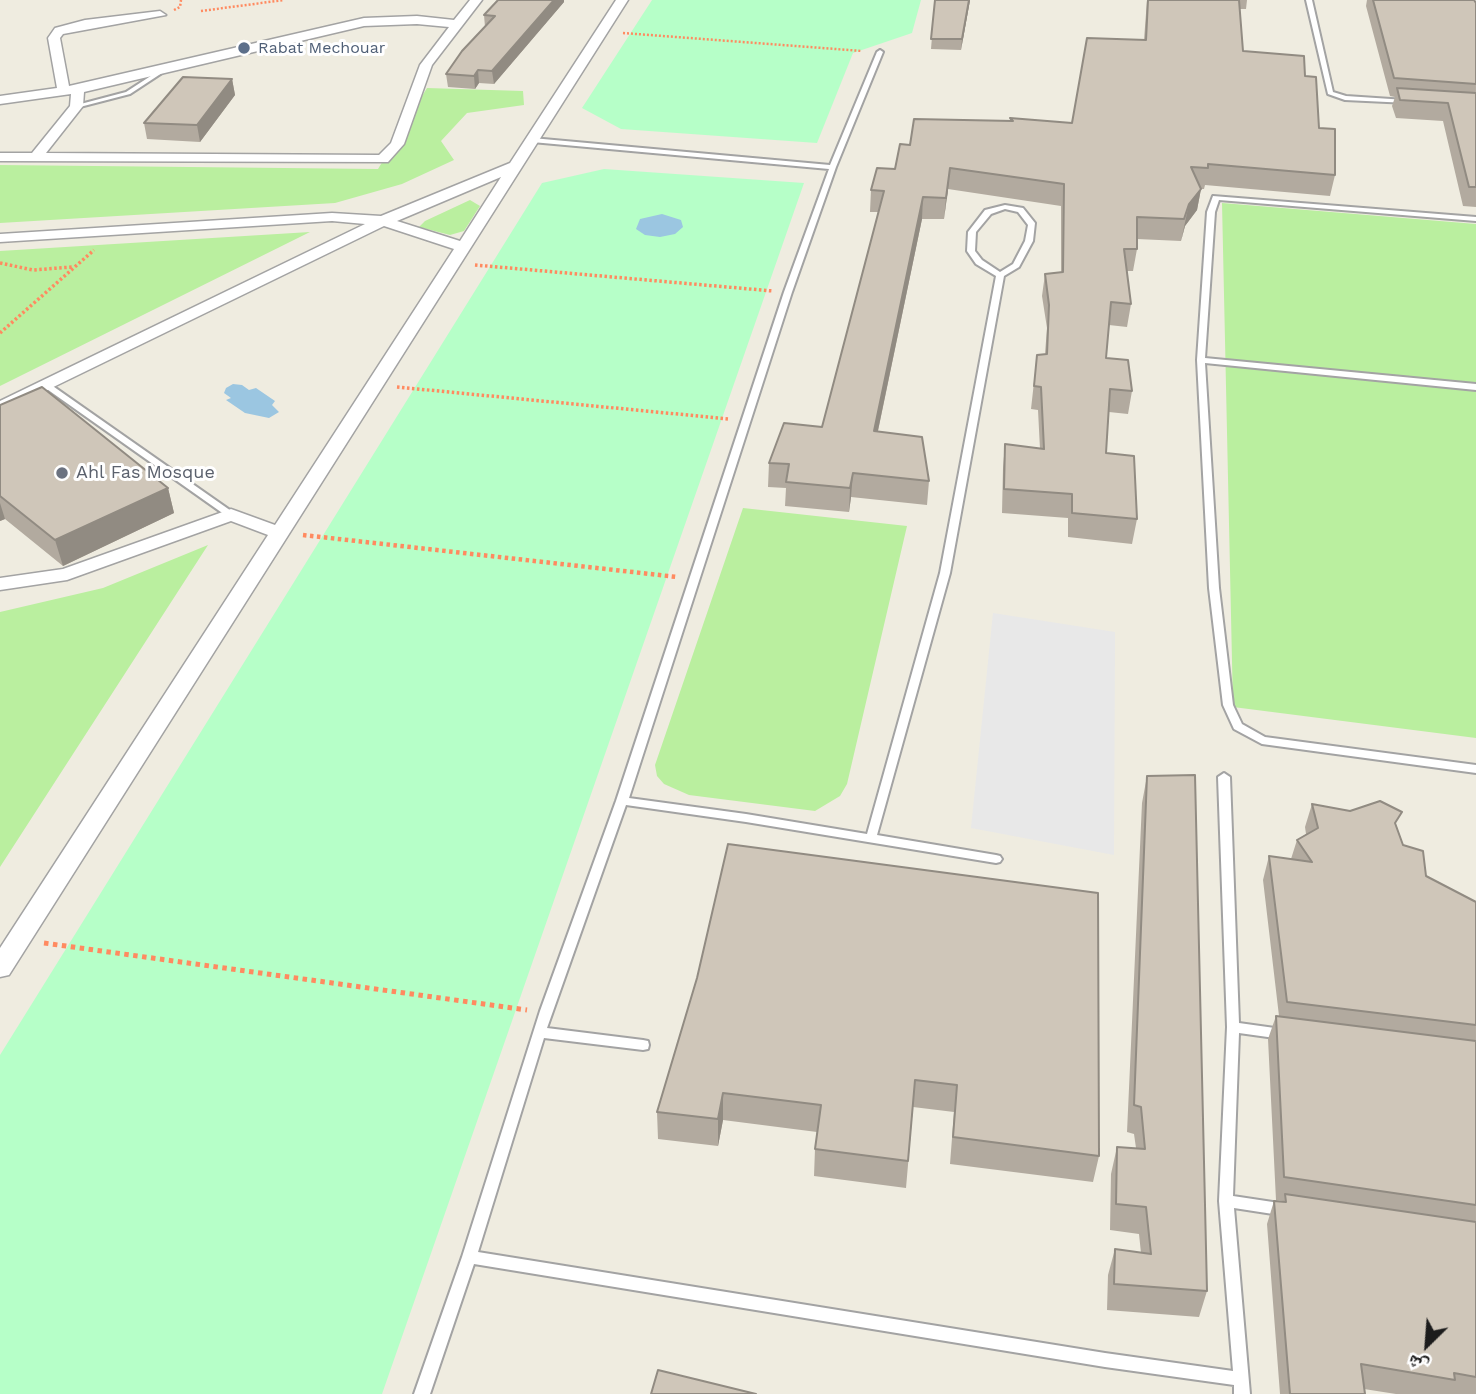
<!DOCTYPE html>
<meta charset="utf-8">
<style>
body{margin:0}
#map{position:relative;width:1476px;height:1394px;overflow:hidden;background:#efece0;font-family:"Work Sans","Noto Naskh Arabic",sans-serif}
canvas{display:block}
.north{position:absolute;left:1392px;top:1310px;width:70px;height:70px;-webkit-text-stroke:5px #fff;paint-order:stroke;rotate:205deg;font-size:19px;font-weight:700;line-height:28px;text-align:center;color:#1c1c1c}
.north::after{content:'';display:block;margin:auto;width:24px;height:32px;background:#1c1c1c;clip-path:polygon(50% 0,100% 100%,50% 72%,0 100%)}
</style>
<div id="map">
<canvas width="1476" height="1394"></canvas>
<div class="north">ش</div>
</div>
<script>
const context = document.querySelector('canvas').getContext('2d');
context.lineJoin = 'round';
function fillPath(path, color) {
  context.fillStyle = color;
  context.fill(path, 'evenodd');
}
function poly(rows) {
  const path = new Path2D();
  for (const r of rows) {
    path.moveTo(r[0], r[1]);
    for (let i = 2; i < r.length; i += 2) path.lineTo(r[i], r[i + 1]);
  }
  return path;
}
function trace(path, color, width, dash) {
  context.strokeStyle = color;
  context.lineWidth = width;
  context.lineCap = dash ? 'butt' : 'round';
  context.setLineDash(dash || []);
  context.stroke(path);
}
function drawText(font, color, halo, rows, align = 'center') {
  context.font = font + ' "Work Sans",sans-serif';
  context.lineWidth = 6;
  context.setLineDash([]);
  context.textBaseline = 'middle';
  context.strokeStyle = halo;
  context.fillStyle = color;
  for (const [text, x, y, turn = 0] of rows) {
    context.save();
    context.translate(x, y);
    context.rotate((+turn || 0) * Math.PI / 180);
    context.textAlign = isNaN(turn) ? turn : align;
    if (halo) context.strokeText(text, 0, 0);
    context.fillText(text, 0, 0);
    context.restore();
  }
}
fillPath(poly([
 [427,88,523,91,524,105,467,113,441,141,454,160,402,184,335,203,0,223,0,165,378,169],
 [470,200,480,206,464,231,450,235,419,227,425,221],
 [1222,203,1476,224,1476,738,1233,707],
 [310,232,0,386,0,251],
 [743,508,907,526,847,784,840,796,815,811,689,795,664,784,657,776,655,765],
 [208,545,0,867,0,612,103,588]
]), '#baef9f');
fillPath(poly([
 [652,0,921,0,912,33,853,53,817,143,621,129,582,108],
 [604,169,804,183,382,1394,0,1394,0,1055,542,183]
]), '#b6ffc8');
fillPath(poly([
 [993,613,1115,632,1114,855,971,828]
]), '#e8e8e8');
fillPath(poly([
 [662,214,681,220,683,227,675,234,660,237,645,235,636,229,640,219],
 [233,384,242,385,249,390,256,388,275,401,272,405,279,412,269,418,245,413,226,400,231,398,224,393,226,388]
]), '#9bc6e1');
const lane = poly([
 [1306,0,1312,0,1333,92,1346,96,1406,100,1409,102,1408,103,1345,100,1328,94,1306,0],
 [880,50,883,52,836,167,792,292,629,798,746,814,867,834,940,573,996,276,976,264,967,251,968,232,985,210,1005,205,1023,208,1035,223,1033,241,1019,267,1004,276,950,573,877,835,996,855,1000,856,1002,859,1000,862,996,863,746,822,626,805,547,1028,643,1040,648,1041,649,1045,648,1049,643,1050,544,1038,478,1252,1105,1353,1233,1371,1219,1201,1227,1027,1218,777,1224,773,1230,777,1239,1023,1282,1029,1287,1030,1288,1034,1287,1038,1282,1039,1239,1033,1233,1196,1286,1204,1291,1206,1293,1210,1291,1214,1286,1216,1234,1208,1250,1394,1234,1394,1234,1385,1105,1367,474,1264,430,1394,414,1394,462,1257,540,1011,616,801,784,292,829,169,532,142,529,140,532,138,830,165,877,52,880,50],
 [1005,209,1018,212,1028,225,1025,241,1013,264,1000,272,982,260,975,251,976,232,991,214,1005,209],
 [160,70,165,71,130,94,76,108,73,106,126,92,160,70],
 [1213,196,1476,217,1476,221,1219,200,1215,212,1205,358,1476,384,1476,390,1205,363,1219,588,1233,705,1242,724,1265,737,1476,765,1476,773,1262,744,1234,729,1223,705,1209,588,1197,360,1207,212,1213,196],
 [47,382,234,513,236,515,234,517,228,517,44,387,44,383,47,382]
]);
const street = poly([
 [470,0,482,0,432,65,404,144,388,162,0,161,0,153,32,153,70,106,71,94,0,104,0,96,57,88,48,38,55,28,85,20,160,11,166,15,63,34,60,38,69,86,364,18,417,16,454,20,470,0],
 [417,24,449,27,420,65,391,143,379,155,46,153,83,106,84,92,364,26,417,24],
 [616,0,628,0,9,975,0,977,0,948,268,535,231,521,67,580,0,590,0,578,63,569,231,509,275,525,454,249,384,226,0,413,0,401,365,224,332,221,0,242,0,234,332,213,381,216,510,163,616,0],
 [501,177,460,241,397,221,501,177]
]);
trace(lane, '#a3a3a3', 4);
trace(street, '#a3a3a3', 3);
trace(poly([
 [174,10,180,7,181,0],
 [201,11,284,0],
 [623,33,862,51]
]), '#ff8a60', 2.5, [2, 2]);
trace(poly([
 [0,263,33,270,72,267],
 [475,265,773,291],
 [0,333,94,250],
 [397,387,729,419]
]), '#ff8a60', 3.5, [2.5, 2.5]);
trace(poly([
 [303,535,677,577]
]), '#ff8a60', 4.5, [3.5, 3.5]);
trace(poly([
 [44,943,527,1010]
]), '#ff8a60', 5, [4.5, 4.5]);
fillPath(lane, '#fff');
fillPath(street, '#fff');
fillPath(poly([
 [498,0,564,0,564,2,494,84,479,83,475,89,448,87,446,74,485,27,484,15],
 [935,0,970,0,961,50,931,49],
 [1147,0,1247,0,1246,9,1240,9,1243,51,1305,76,1319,128,1335,175,1330,196,1205,185,1204,189,1201,189,1197,210,1185,226,1181,241,1137,239,1137,249,1133,271,1127,271,1131,304,1127,327,1109,325,1106,358,1132,391,1128,414,1109,412,1106,453,1137,519,1132,544,1068,537,1068,518,1002,513,1003,468,1005,444,1040,449,1038,410,1031,409,1037,355,1045,354,1047,328,1042,296,1045,274,1061,272,1061,206,948,189,944,219,922,219,878,431,929,481,927,505,851,497,849,512,785,506,786,488,768,487,769,463,822,427,879,212,870,212,871,190,895,169,910,145,1010,121,1010,118,1072,123,1144,40],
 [1367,0,1474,0,1476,3,1476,207,1463,206,1443,121,1396,118,1392,106,1395,97,1390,96,1366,6],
 [232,79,235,95,200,142,147,139,144,123],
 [0,405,168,488,174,513,63,566,5,519,0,521],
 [1147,776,1207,1291,1199,1317,1107,1310,1108,1275,1115,1249,1141,1253,1139,1234,1110,1230,1111,1174,1117,1147,1136,1148,1134,1134,1127,1132,1142,803],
 [1312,804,1397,827,1403,845,1426,876,1476,902,1476,1394,1396,1394,1364,1389,1365,1394,1280,1394,1267,1224,1274,1201,1283,1202,1283,1201,1276,1200,1268,1039,1276,1016,1279,1016,1263,880,1269,856,1291,859,1297,840,1306,834,1305,827],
 [728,844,1099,1156,1093,1182,950,1164,954,1112,913,1107,906,1188,814,1176,815,1149,817,1132,723,1120,718,1146,658,1139,657,1112,697,978]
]), '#b2aa9f');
fillPath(poly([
 [554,0,564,0,564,2,494,84,492,71],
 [969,0,970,0,961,50,962,39],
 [478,70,479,83,475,89,474,76],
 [232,79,235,95,200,142,197,125],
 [950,168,948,189,944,219,946,198],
 [1201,189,1197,210,1185,226,1181,241,1189,204],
 [923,197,922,219,873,454,874,431],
 [853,473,851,497,849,512,850,488],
 [168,488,174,513,63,566,55,540],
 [0,503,5,519,0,521],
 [723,1093,723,1120,718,1146,718,1119]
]), '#918b82');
const building = poly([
 [498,0,554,0,492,71,478,70,474,76,446,74,462,51,495,16,484,15,498,0],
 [935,0,969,0,962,39,931,39,935,0],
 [1148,0,1239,0,1243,51,1304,56,1305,76,1316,77,1319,128,1335,129,1335,175,1208,164,1208,168,1191,167,1201,189,1189,204,1184,219,1137,217,1137,249,1124,249,1131,304,1111,302,1106,358,1128,360,1132,391,1110,389,1106,453,1134,456,1137,519,1072,513,1072,494,1004,489,1005,444,1044,449,1041,387,1034,386,1037,355,1047,354,1049,305,1045,274,1063,272,1064,184,950,168,946,198,923,197,874,431,922,437,929,481,853,473,850,488,786,482,789,464,769,463,784,423,822,427,884,191,871,190,877,168,895,169,900,144,910,145,914,119,1013,121,1010,118,1072,123,1087,38,1146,40,1148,0],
 [1373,0,1474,0,1476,3,1476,84,1394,78,1373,0],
 [183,77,232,79,197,125,144,123,183,77],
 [1397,88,1476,93,1476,187,1469,187,1448,103,1400,100,1397,88],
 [42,387,168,488,55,540,0,496,0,405,42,387],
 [1195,775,1207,1291,1114,1284,1115,1249,1151,1254,1146,1207,1116,1204,1117,1147,1145,1149,1141,1107,1134,1105,1147,776,1195,775],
 [1380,801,1402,812,1395,823,1403,845,1423,851,1426,876,1476,902,1476,1025,1287,1002,1269,856,1312,862,1297,840,1318,828,1312,804,1350,811,1380,801],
 [728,844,1098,893,1099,1156,953,1137,957,1085,915,1080,908,1161,815,1149,821,1105,723,1093,718,1119,657,1112,697,978,728,844],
 [1276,1016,1476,1041,1476,1205,1284,1177,1276,1016],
 [1285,1194,1476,1222,1476,1377,1454,1373,1455,1380,1361,1364,1365,1394,1290,1394,1274,1201,1286,1202,1285,1194],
 [658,1370,756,1394,651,1394,658,1370]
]);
fillPath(building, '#cfc6b9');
trace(building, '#918b82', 2);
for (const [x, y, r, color] of [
 [244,48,7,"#5c6f8a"],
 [62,473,7,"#6b7280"]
]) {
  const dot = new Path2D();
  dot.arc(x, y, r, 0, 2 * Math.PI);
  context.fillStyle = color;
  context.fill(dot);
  trace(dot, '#fff', 2.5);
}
drawText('16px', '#4e5e75', '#fff', [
 ["Rabat Mechouar",258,48]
], 'left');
drawText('18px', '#5b616d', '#fff', [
 ["Ahl Fas Mosque",76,473]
], 'left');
</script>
